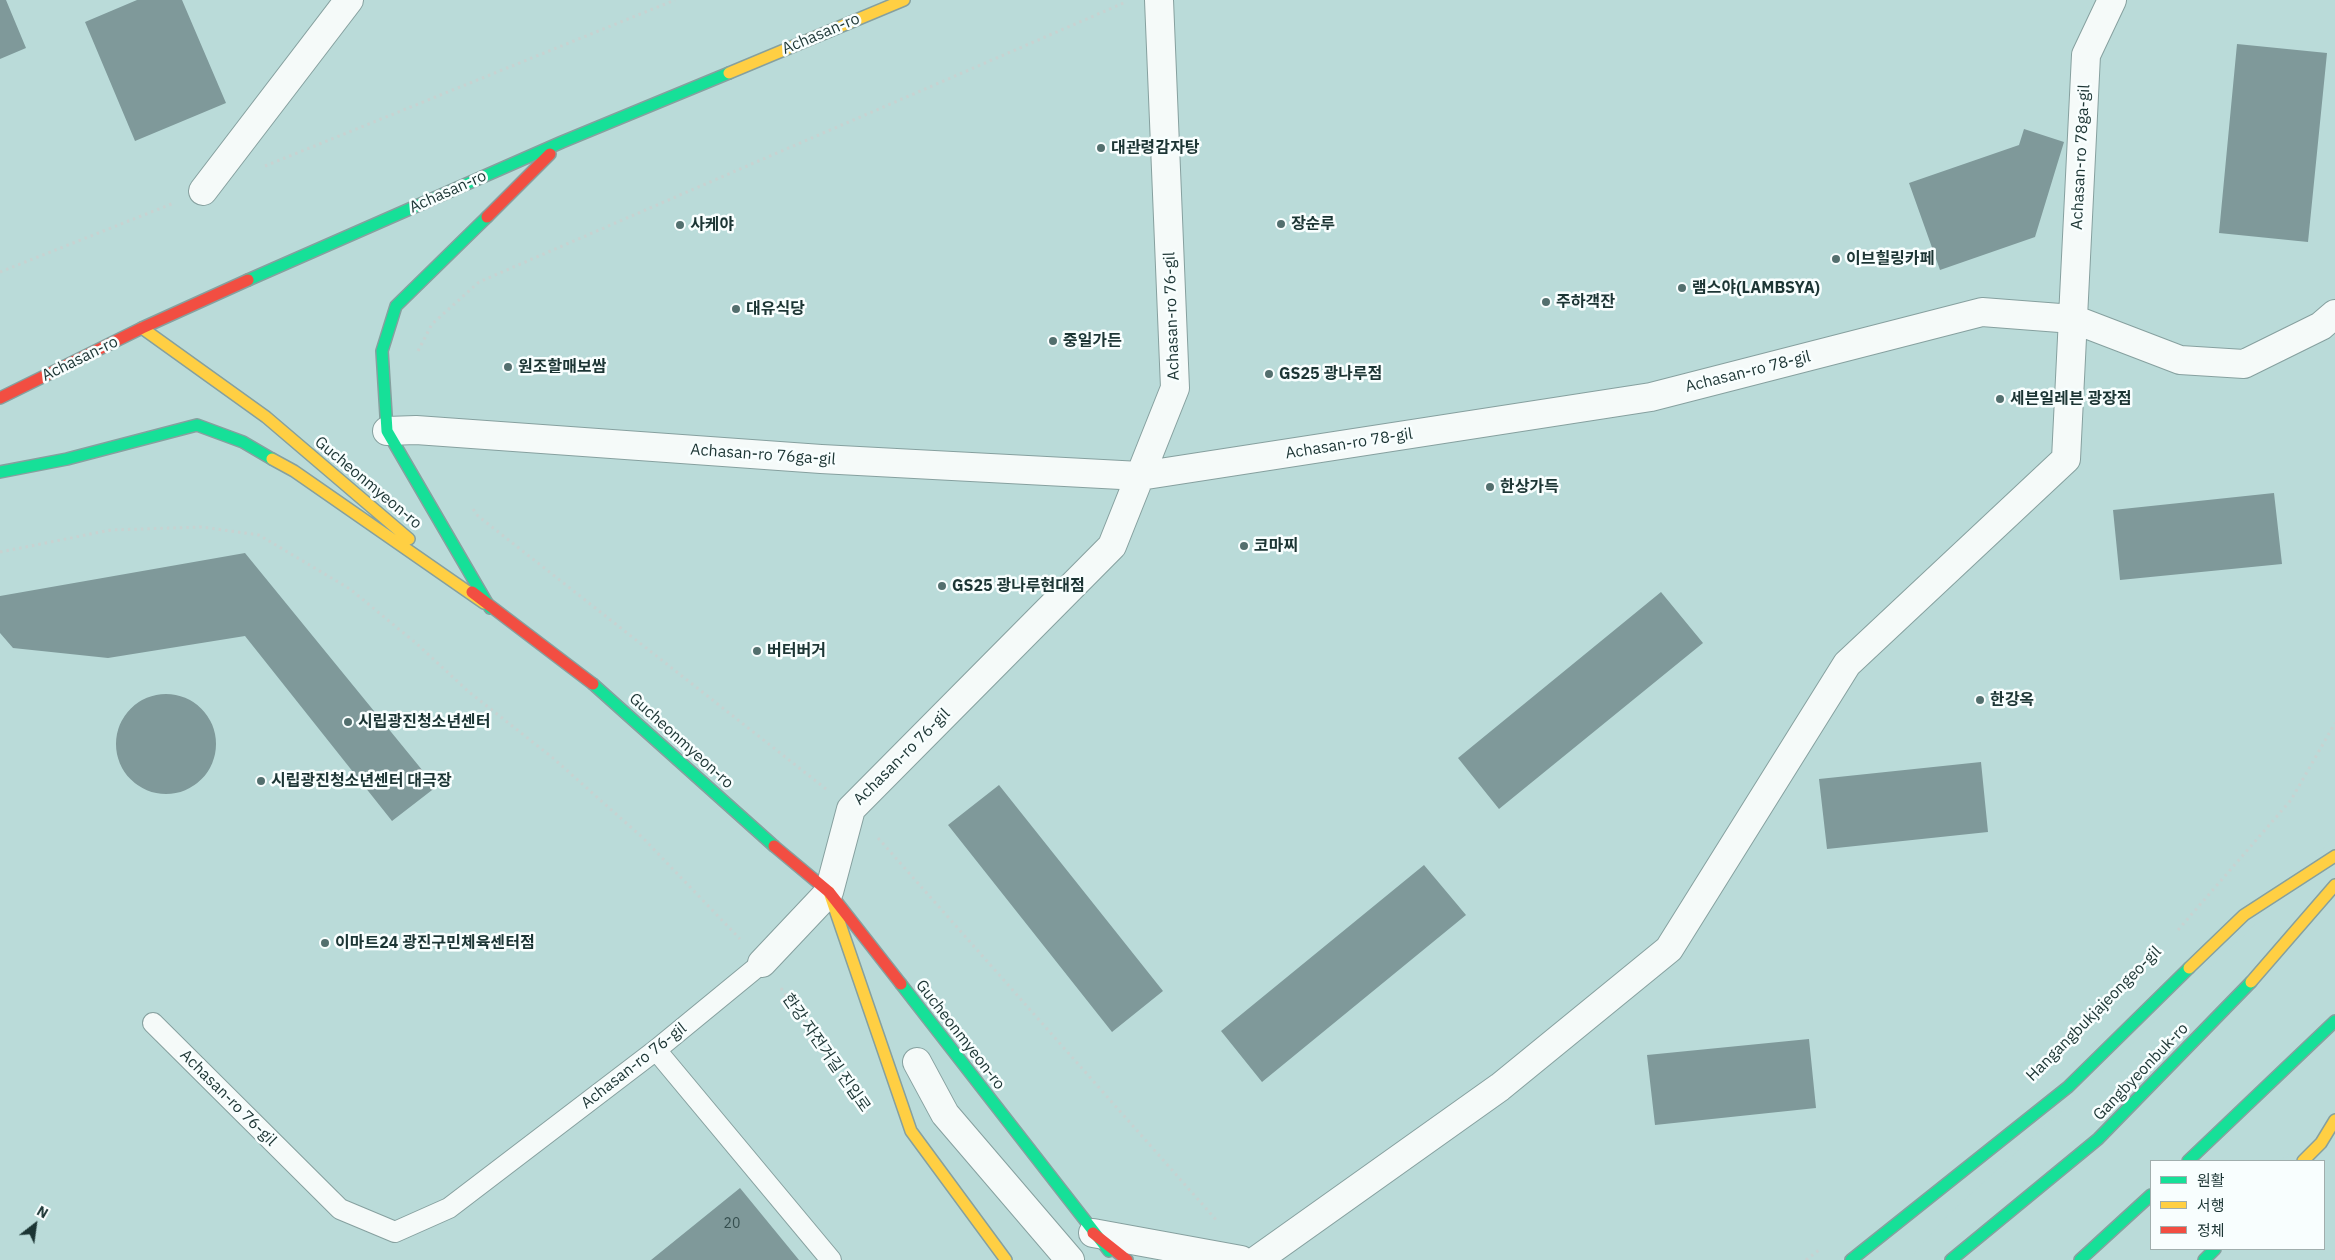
<!DOCTYPE html>
<meta charset="utf-8">
<style>
body{margin:0}
#map{position:relative;width:2335px;height:1260px;overflow:hidden;background:#badbd9;font-family:"IBM Plex Sans","Noto Sans KR",sans-serif}
canvas{display:block}
.legend{position:absolute;left:2150px;top:1160px;width:175px;height:90px;box-sizing:border-box;background:#f8fefe;border:1px solid #a0aead;margin:0;padding:6px 9px;list-style:none;font-size:15px;color:#1c3534}
.legend li{display:flex;align-items:center;gap:10px;height:25px}
.legend b{width:25px;border:1px solid #a0aead}
.north{position:absolute;left:10px;top:1200px;width:50px;height:50px;-webkit-text-stroke:4px #f8fefe;paint-order:stroke;rotate:30deg;font-size:14px;font-weight:700;line-height:20px;text-align:center;color:#1c3534}
.north::after{content:'';display:block;margin:auto;width:18px;height:22px;background:#1c3534;clip-path:polygon(50% 0,100% 100%,50% 72%,0 100%)}
</style>
<div id="map">
<canvas width="2335" height="1260"></canvas>
<ul class="legend">
<li><b style="height:6px;background:#16e098"></b>원활</li>
<li><b style="height:6px;background:#ffcf43"></b>서행</li>
<li><b style="height:6px;background:#f24e42"></b>정체</li>
</ul>
<div class="north">N</div>
</div>
<script>
const context = document.querySelector('canvas').getContext('2d');
context.lineJoin = 'round';
function fillPath(path, color) {
  context.fillStyle = color;
  context.fill(path, 'evenodd');
}
function poly(rows) {
  const path = new Path2D();
  for (const r of rows) {
    if (r.length === 3) {
      path.moveTo(r[0] + r[2], r[1]);
      path.arc(r[0], r[1], r[2], 0, 2 * Math.PI);
      continue;
    }
    path.moveTo(r[0], r[1]);
    for (let i = 2; i < r.length; i += 2) path.lineTo(r[i], r[i + 1]);
  }
  return path;
}
function trace(path, color, width, dash) {
  context.strokeStyle = color;
  context.lineWidth = width;
  context.lineCap = dash ? 'butt' : 'round';
  context.setLineDash(dash || []);
  context.stroke(path);
}
function drawText(font, color, halo, rows, align = 'center') {
  context.font = font + ' "IBM Plex Sans","Noto Sans KR",sans-serif';
  context.lineWidth = 5;
  context.setLineDash([]);
  context.textBaseline = 'middle';
  context.strokeStyle = halo;
  context.fillStyle = color;
  for (const [text, x, y, turn = 0] of rows) {
    context.save();
    context.translate(x, y);
    context.rotate((+turn || 0) * Math.PI / 180);
    context.textAlign = isNaN(turn) ? turn : align;
    if (halo) context.strokeText(text, 0, 0);
    context.fillText(text, 0, 0);
    context.restore();
  }
}
fillPath(poly([
 [2335,835,2335,1160,2324,1176,2324,1161,2283,1161,2290,1153,2280,1161,2151,1161,2151,1249,2174,1249,2160,1260,1908,1260,1949,1214,2081,1093,2247,933],
 [2195,1249,2253,1249,2242,1260,2184,1260]
]), '#badbd9');
fillPath(poly([
 [0,0,6,0,26,48,0,59],
 [137,0,182,0,226,103,135,141,85,22],
 [2237,44,2327,53,2308,242,2219,233],
 [2024,129,2064,142,2035,237,1940,270,1909,183,2019,145],
 [2274,493,2282,564,2120,580,2113,510],
 [245,553,436,787,392,821,245,636,108,658,13,648,0,633,0,596],
 [1661,592,1703,643,1499,809,1458,758],
 [166,744,50],
 [1981,762,1988,832,1827,849,1819,779],
 [999,785,1163,991,1112,1032,948,825],
 [1424,865,1466,915,1262,1082,1221,1031],
 [1809,1039,1816,1108,1655,1125,1647,1055],
 [740,1188,799,1260,651,1260]
]), '#7f999a');
const lane = poly([
 [153,1023,340,1209,395,1232,449,1208,656,1050,762,963],
 [656,1050,831,1260]
]);
const street = poly([
 [203,191,349,0],
 [387,431,416,430,821,459,1140,476,1651,397,1982,312,2073,319,2180,360,2244,364,2321,326,2335,314],
 [762,963,829,892,851,809,1112,546,1175,388,1159,0],
 [917,1062,945,1114,1070,1260],
 [1093,1233,1241,1260],
 [1257,1260,1500,1087,1669,949,1847,664,2066,459,2086,55,2112,0]
]);
const fast = poly([
 [487,217,396,306,382,351,387,431,490,608],
 [248,280,562,142,729,73],
 [0,472,67,459,197,425,243,442,272,459],
 [593,684,774,846],
 [901,984,1109,1251],
 [2188,1161,2335,1021],
 [1851,1260,2068,1087,2189,968],
 [1951,1260,2098,1139,2251,982],
 [2080,1260,2151,1195],
 [2204,1260,2215,1249]
]);
const slow = poly([
 [729,73,904,0],
 [142,328,266,417,409,539],
 [272,459,294,471,484,603],
 [829,892,911,1131,1006,1260],
 [2189,968,2244,915,2335,856],
 [2251,982,2335,885],
 [2303,1161,2321,1143,2335,1120]
]);
const jam = poly([
 [487,217,550,154],
 [0,398,142,328,248,280],
 [472,592,593,684],
 [774,846,829,892,901,984],
 [1093,1233,1127,1260]
]);
trace(lane, '#86a09f', 22);
trace(street, '#86a09f', 30);
trace(fast, '#86a09f', 14);
trace(slow, '#86a09f', 14);
trace(jam, '#86a09f', 14);
trace(poly([
 [265,166,675,0],
 [0,272,174,203],
 [418,351,432,324,479,282,1126,2],
 [473,509,478,516,826,789],
 [0,552,111,530,202,527,259,535,350,589,417,644,469,692,553,758,643,838,740,939],
 [878,838,1218,1222],
 [2178,930,2291,800,2335,723],
 [781,988,869,1116],
 [1806,1260,1819,1250]
]), '#c8d2d1', 3, [2.5, 4]);
trace(lane, '#f5faf9', 20);
trace(street, '#f5faf9', 28);
trace(fast, '#16e098', 11);
trace(slow, '#ffcf43', 11);
trace(jam, '#f24e42', 11);
for (const [x, y, r, color] of [
 [1101,148,5,"#536f6e"],
 [1281,224,5,"#536f6e"],
 [680,225,5,"#536f6e"],
 [1836,259,5,"#536f6e"],
 [1682,288,5,"#536f6e"],
 [1546,302,5,"#536f6e"],
 [736,309,5,"#536f6e"],
 [1053,341,5,"#536f6e"],
 [508,367,5,"#536f6e"],
 [1269,374,5,"#536f6e"],
 [2000,399,5,"#536f6e"],
 [1490,487,5,"#536f6e"],
 [1244,546,5,"#536f6e"],
 [942,586,5,"#536f6e"],
 [757,651,5,"#536f6e"],
 [1980,700,5,"#536f6e"],
 [348,722,5,"#536f6e"],
 [261,781,5,"#536f6e"],
 [325,943,5,"#536f6e"]
]) {
  const dot = new Path2D();
  dot.arc(x, y, r, 0, 2 * Math.PI);
  context.fillStyle = color;
  context.fill(dot);
  trace(dot, '#f8fefe', 2);
}
drawText('14px', '#354e4e', null, [
 ["20",732,1224]
]);
drawText('16px', '#1c3534', '#f8fefe', [
 ["Achasan-ro",821,34,-23],
 ["Achasan-ro 78ga-gil",2081,157,-87],
 ["Achasan-ro",448,192,-24],
 ["Achasan-ro 76-gil",1172,316,-92],
 ["Achasan-ro",80,359,-26],
 ["Achasan-ro 78-gil",1748,372,-14],
 ["Achasan-ro 78-gil",1349,444,-9],
 ["Achasan-ro 76ga-gil",763,455,4],
 ["Gucheonmyeon-ro",368,483,40],
 ["Gucheonmyeon-ro",681,741,42],
 ["Achasan-ro 76-gil",902,757,-45],
 ["Hangangbukjajeongeo-gil",2094,1014,-45],
 ["Gucheonmyeon-ro",960,1035,52],
 ["한강 자전거길 진입로",826,1053,55],
 ["Achasan-ro 76-gil",634,1066,-38],
 ["Gangbyeonbuk-ro",2141,1072,-46],
 ["Achasan-ro 76-gil",228,1098,45]
]);
drawText('bold 16px', '#1c3534', '#f8fefe', [
 ["대관령감자탕",1111,148],
 ["장순루",1291,224],
 ["사케야",690,225],
 ["이브힐링카페",1846,259],
 ["램스야(LAMBSYA)",1692,288],
 ["주하객잔",1556,302],
 ["대유식당",746,309],
 ["중일가든",1063,341],
 ["원조할매보쌈",518,367],
 ["GS25 광나루점",1279,374],
 ["세븐일레븐 광장점",2010,399],
 ["한상가득",1500,487],
 ["코마찌",1254,546],
 ["GS25 광나루현대점",952,586],
 ["버터버거",767,651],
 ["한강옥",1990,700],
 ["시립광진청소년센터",358,722],
 ["시립광진청소년센터 대극장",271,781],
 ["이마트24 광진구민체육센터점",335,943]
], 'left');
</script>
